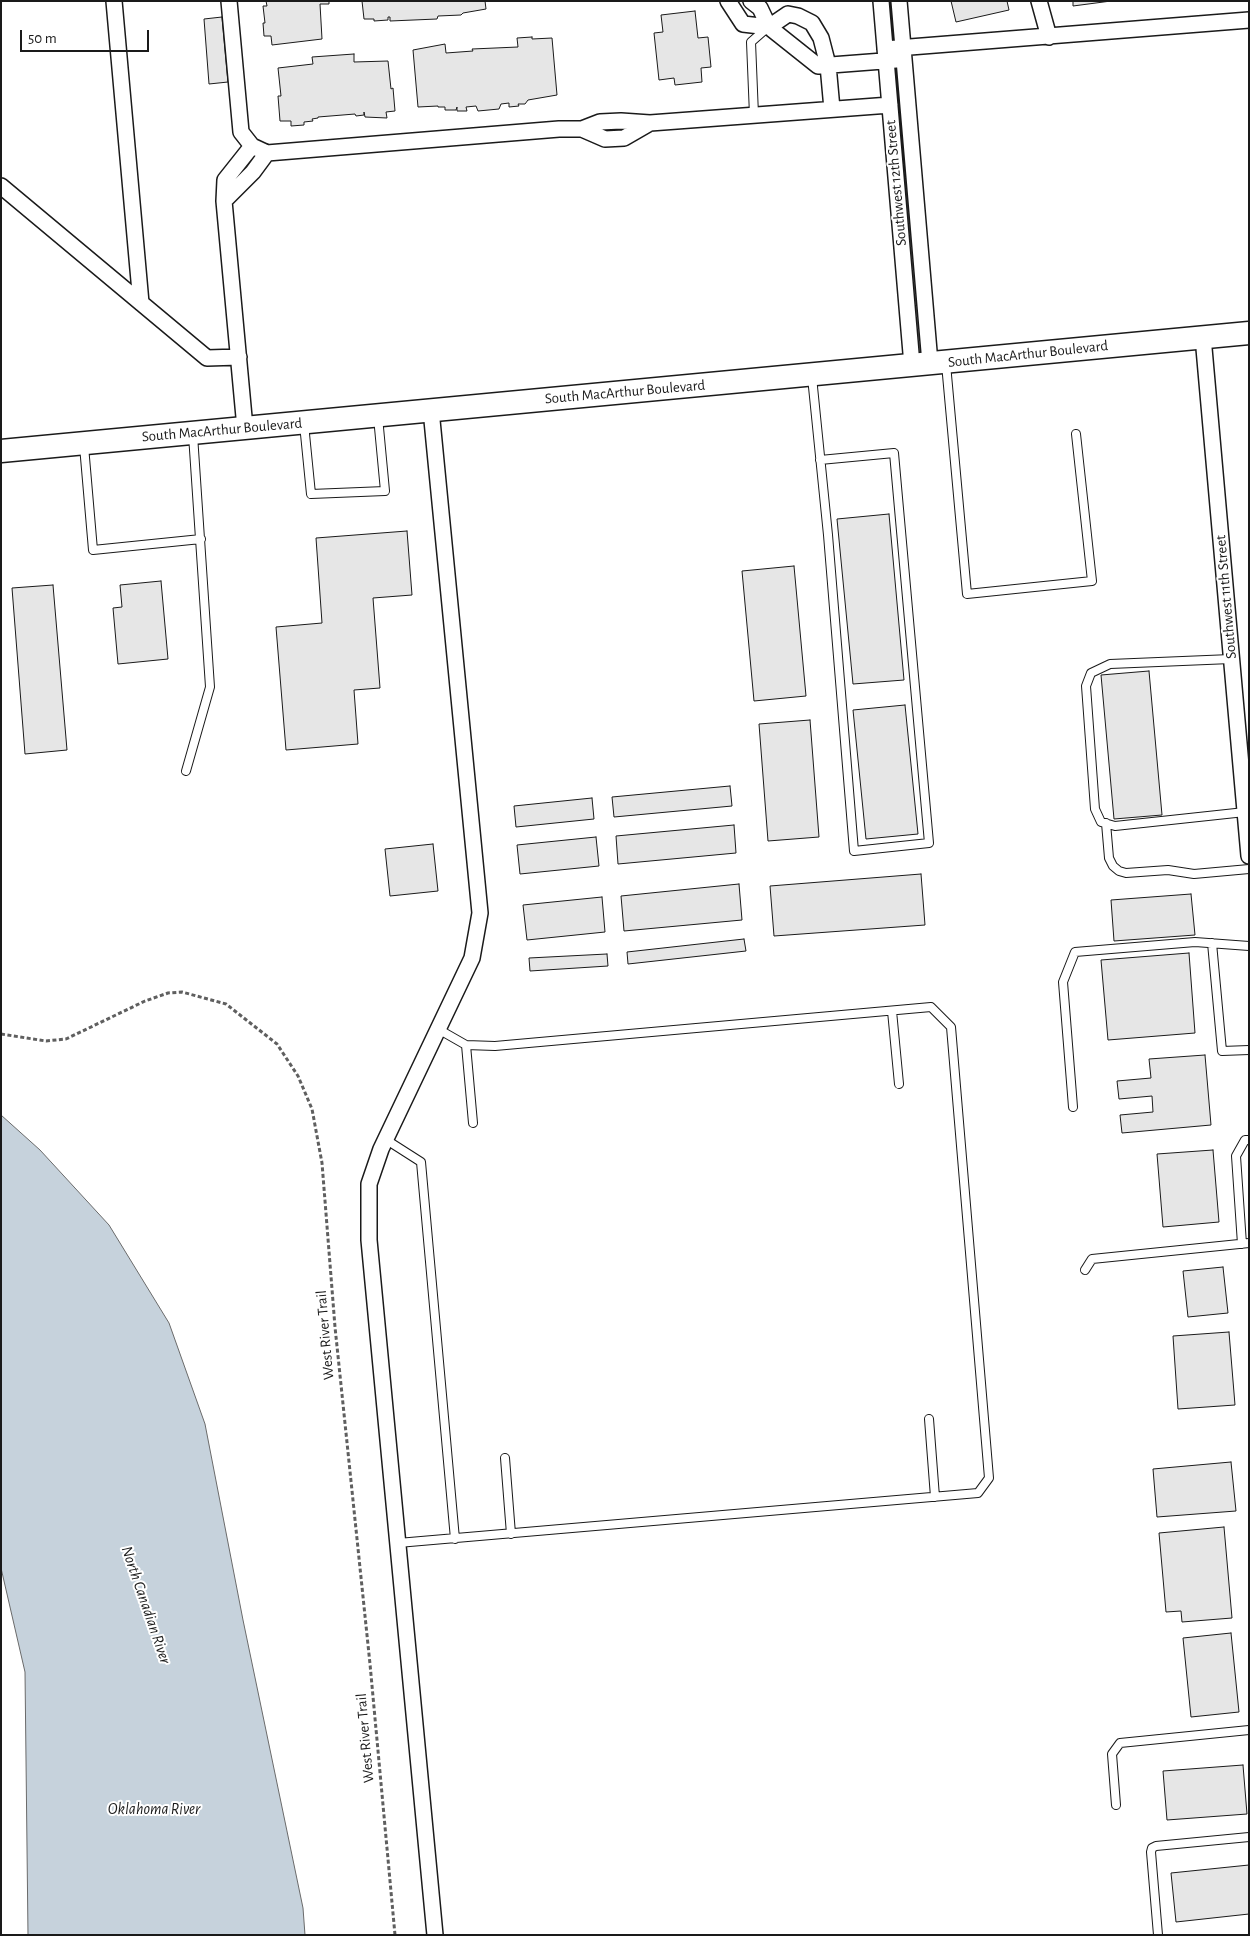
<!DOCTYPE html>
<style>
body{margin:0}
#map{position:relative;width:1250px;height:1936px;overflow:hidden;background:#fff;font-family:"Alegreya Sans",sans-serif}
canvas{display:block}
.frame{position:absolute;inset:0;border:2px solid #1a1a1a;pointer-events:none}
.scale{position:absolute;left:20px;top:30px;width:129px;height:22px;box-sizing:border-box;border:2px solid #1a1a1a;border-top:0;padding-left:6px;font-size:15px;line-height:18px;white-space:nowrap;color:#1a1a1a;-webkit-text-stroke:4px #fff;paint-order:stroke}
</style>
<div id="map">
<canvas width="1250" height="1936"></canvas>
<div class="frame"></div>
<div class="scale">50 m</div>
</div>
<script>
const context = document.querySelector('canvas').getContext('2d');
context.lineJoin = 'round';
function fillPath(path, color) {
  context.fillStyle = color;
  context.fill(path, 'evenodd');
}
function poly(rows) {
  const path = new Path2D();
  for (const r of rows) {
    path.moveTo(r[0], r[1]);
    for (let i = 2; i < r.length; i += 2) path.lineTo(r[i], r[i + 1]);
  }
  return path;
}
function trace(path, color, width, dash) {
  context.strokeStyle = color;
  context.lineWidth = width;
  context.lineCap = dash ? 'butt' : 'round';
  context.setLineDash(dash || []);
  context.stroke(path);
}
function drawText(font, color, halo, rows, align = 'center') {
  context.font = font + ' "Alegreya Sans",sans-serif';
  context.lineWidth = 4;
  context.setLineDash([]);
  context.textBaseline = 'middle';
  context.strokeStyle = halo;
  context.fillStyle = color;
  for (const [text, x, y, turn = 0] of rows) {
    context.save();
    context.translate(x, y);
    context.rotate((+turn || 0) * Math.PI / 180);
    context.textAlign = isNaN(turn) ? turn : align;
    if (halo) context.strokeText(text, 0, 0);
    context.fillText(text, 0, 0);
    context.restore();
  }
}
const water = poly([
 [1,1115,40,1150,109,1225,169,1323,205,1424,243,1620,303,1908,305,1935,28,1935,25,1672,1,1568,1,1115]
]);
fillPath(water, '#c6d2dc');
trace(water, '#6a6a6a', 1);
const building = poly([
 [266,1,329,1,329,4,320,4,322,39,272,45,271,36,264,36,263,23,265,23,263,6,267,6,266,1],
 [362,1,485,1,486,9,463,13,461,15,438,16,437,19,390,21,390,17,388,17,388,20,374,21,374,19,364,19,362,1],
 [951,1,1007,1,1009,10,956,22,951,1],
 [1073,1,1111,1,1073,6,1073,1],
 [695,11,698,38,708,37,711,67,701,68,702,82,675,85,674,78,659,80,654,33,663,32,661,15,695,11],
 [222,17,228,82,209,84,204,19,222,17],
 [532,37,532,39,552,38,557,95,528,100,525,104,518,104,519,106,509,107,509,103,501,104,499,109,478,111,476,106,466,107,467,111,457,111,457,107,456,110,445,110,445,107,438,107,438,106,418,107,413,50,445,44,446,53,473,51,472,49,518,47,517,38,532,37],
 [354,54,354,62,388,61,391,89,393,88,395,111,386,112,387,118,365,117,364,112,364,115,356,116,355,114,318,117,318,118,312,119,313,121,304,122,304,125,291,126,291,121,280,121,278,96,281,96,278,68,313,64,312,57,354,54],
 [889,514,904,680,853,684,837,519,889,514],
 [407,531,412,595,373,598,380,688,354,690,358,744,286,750,276,627,322,623,316,538,407,531],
 [794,566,806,696,754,701,742,571,794,566],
 [161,581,168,659,118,664,113,608,122,607,120,585,161,581],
 [53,585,67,750,25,754,12,588,53,585],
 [1149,671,1162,815,1114,819,1101,675,1149,671],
 [905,705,918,834,866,839,853,710,905,705],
 [810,720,819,837,768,841,759,724,810,720],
 [730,786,732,806,614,817,612,797,730,786],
 [592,798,594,819,516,827,514,806,592,798],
 [734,825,736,853,618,864,616,836,734,825],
 [596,837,599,866,520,874,517,845,596,837],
 [433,844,438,891,390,896,385,849,433,844],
 [921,874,925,925,774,936,770,886,921,874],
 [739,884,742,920,624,931,621,896,739,884],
 [1191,894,1195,935,1114,941,1111,900,1191,894],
 [602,897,605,932,527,940,523,905,602,897],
 [744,939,746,951,628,964,627,952,744,939],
 [1189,953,1195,1033,1108,1040,1101,960,1189,953],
 [607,954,608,966,530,971,529,958,607,954],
 [1205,1055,1211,1125,1122,1133,1120,1115,1153,1112,1152,1096,1119,1099,1117,1081,1151,1078,1149,1059,1205,1055],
 [1213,1150,1219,1222,1163,1227,1157,1154,1213,1150],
 [1223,1267,1228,1313,1188,1317,1183,1271,1223,1267],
 [1229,1332,1235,1405,1178,1409,1173,1336,1229,1332],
 [1231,1462,1236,1511,1157,1517,1153,1469,1231,1462],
 [1224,1527,1232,1618,1182,1622,1181,1611,1166,1612,1159,1533,1224,1527],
 [1231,1633,1239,1712,1191,1717,1183,1638,1231,1633],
 [1243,1765,1247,1814,1167,1820,1163,1771,1243,1765],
 [1249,1865,1249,1914,1176,1922,1171,1873,1249,1865]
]);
fillPath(building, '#e6e6e6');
trace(building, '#1a1a1a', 1);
const service = poly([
 [754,115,751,42,767,28],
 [946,364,967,594,1092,581,1076,434],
 [812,377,828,535,854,851,929,843,894,453,820,460],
 [304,424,311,494,385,491,378,417],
 [84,446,93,550,201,539],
 [1231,659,1110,664,1091,673,1086,686,1095,809,1101,822,1115,826,1245,812],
 [186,771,210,687,193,435],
 [1106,823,1109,858,1113,866,1119,871,1126,873,1168,870,1194,874,1249,869],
 [1212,943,1222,1051,1249,1050],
 [892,1011,899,1084],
 [466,1045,473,1123],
 [1073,1107,1063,982,1075,952,1195,942,1249,946],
 [385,1139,421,1162,455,1539],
 [1242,1244,1236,1156,1245,1140,1249,1140],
 [1085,1270,1092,1259,1249,1243],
 [929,1419,935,1497],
 [505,1458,511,1534],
 [398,1543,978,1493,989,1478,951,1027,931,1007,495,1046,466,1045,438,1029],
 [1116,1805,1112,1754,1120,1743,1249,1730],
 [1158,1935,1151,1852,1152,1848,1156,1846,1249,1837]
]);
const minor = poly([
 [114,1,141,303],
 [229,1,241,132,252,146,267,153,559,129,582,129,600,122,621,121,650,123,890,105],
 [728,1,743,24,769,27,788,14,798,16,812,23,821,38,828,65,832,109],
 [751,1,760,8,769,27,818,66,896,60],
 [881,1,912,365],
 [899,1,930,363],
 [1039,1,1049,37],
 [885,49,1249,20],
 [582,129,605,139,624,138,650,123],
 [1,186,207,358,239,357],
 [224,201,253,172,267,153],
 [1203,337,1249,856],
 [431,410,480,913,472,958,381,1149,369,1184,369,1240,435,1935],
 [245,428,224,201,225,180,252,146]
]);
const secondary = poly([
 [1,451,1249,333]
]);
trace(service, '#1a1a1a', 10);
trace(minor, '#1a1a1a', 18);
trace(secondary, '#1a1a1a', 25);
trace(poly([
 [1,1034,46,1041,66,1039,145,1001,168,993,182,992,226,1004,277,1044,298,1076,312,1109,322,1163,335,1327,370,1664,395,1935]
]), '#5f5f5f', 3, [4, 2.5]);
trace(service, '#fff', 8);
trace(minor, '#fff', 15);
trace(secondary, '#fff', 22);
drawText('15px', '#1a1a1a', '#fff', [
 ["Southwest 12th Street",896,183,-95],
 ["South MacArthur Boulevard",1028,354,-6],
 ["South MacArthur Boulevard",625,392,-5],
 ["South MacArthur Boulevard",222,430,-5],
 ["Southwest 11th Street",1226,597,-95],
 ["West River Trail",325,1335,-95],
 ["West River Trail",365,1738,-95]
]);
drawText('italic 16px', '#1a1a1a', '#fff', [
 ["North Canadian River",146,1605,71],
 ["Oklahoma River",154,1809]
]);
</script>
